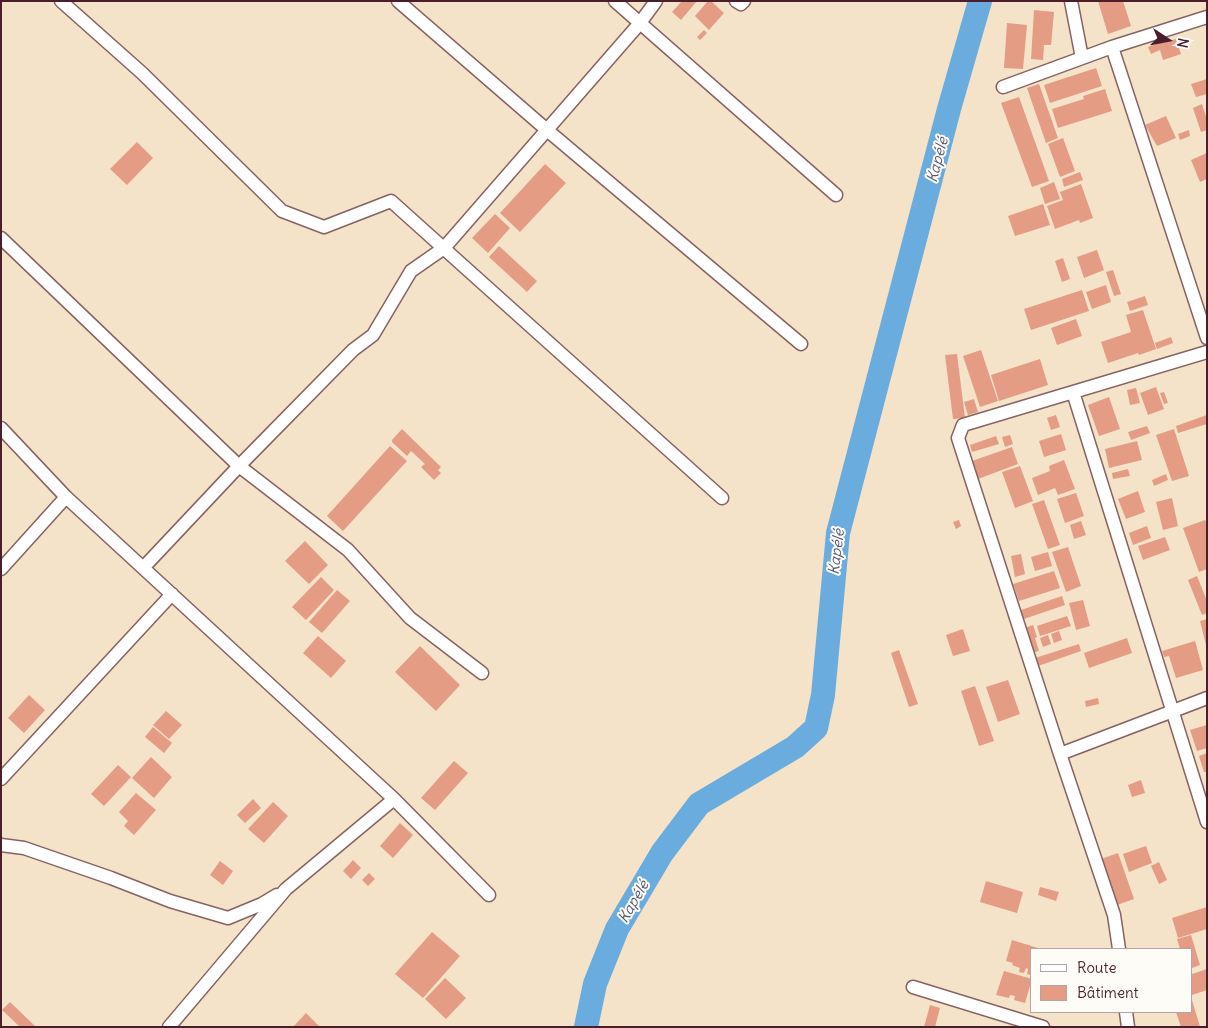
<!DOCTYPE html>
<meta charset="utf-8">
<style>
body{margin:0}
#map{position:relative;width:1208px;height:1028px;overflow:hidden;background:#f4e2c9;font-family:Delius,sans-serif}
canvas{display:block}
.frame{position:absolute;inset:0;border:2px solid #4a1f2b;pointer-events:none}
.legend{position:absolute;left:1030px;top:948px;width:162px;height:65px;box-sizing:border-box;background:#fdfcf7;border:1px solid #b5a4a5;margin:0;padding:6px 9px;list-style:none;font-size:15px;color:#4a1f2b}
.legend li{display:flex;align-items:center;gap:10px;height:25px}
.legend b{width:25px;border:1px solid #b5a4a5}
.north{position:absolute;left:1143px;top:15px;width:50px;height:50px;-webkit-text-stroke:4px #fdfcf7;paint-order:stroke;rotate:101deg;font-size:14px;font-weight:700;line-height:20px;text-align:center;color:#4a1f2b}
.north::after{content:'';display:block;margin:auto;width:18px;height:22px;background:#4a1f2b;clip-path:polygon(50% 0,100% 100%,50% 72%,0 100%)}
</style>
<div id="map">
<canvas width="1208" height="1028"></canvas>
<div class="frame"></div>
<ul class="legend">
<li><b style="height:6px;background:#fff"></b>Route</li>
<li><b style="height:14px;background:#e49c85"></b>Bâtiment</li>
</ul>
<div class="north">N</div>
</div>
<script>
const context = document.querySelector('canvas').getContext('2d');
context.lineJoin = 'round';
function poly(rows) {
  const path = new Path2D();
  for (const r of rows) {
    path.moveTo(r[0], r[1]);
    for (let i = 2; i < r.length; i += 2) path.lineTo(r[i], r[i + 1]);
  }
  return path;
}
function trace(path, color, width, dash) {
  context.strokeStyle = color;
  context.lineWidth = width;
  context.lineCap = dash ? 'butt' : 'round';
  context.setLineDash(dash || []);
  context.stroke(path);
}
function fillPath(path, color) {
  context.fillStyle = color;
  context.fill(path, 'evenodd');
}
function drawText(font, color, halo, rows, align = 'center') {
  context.font = font + ' Delius,sans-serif';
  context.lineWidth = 4;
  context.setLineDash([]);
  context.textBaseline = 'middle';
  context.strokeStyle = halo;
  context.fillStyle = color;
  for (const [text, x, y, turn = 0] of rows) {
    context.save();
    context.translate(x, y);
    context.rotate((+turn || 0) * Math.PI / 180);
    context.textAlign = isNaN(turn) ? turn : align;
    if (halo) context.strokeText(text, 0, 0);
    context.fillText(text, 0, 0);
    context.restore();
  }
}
trace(poly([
 [586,1027,595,984,617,929,662,853,699,804,795,747,816,728,823,695,838,533,949,109,980,1]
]), '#6aacde', 24);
fillPath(poly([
 [682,1,697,1,681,20,672,12],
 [708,1,711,1,724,13,709,30,695,16],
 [1098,1,1123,1,1131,26,1108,34],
 [1034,10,1054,12,1051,45,1044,45,1043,60,1031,59],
 [1007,23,1027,25,1023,69,1004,68],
 [704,30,707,33,700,40,697,37],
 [1176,39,1181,54,1163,60,1160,50,1151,54,1148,47,1161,42,1162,43],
 [1096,68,1102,86,1050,103,1044,85],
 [1207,79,1207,94,1196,97,1191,84],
 [1039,84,1058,138,1046,143,1027,88],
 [1105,89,1112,111,1058,128,1052,109,1084,99,1083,96],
 [1019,97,1049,181,1032,187,1001,103],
 [1202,104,1207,120,1207,130,1201,132,1193,108],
 [1166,116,1176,138,1157,146,1145,125],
 [1189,130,1190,136,1180,140,1178,134],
 [1063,138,1075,171,1060,177,1048,144],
 [137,142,153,158,127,185,110,169],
 [1207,153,1207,179,1200,182,1191,160],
 [545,164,566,183,520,232,500,213],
 [1080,172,1083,180,1064,187,1062,179],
 [1054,182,1060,199,1045,204,1040,188],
 [1081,184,1093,218,1080,223,1079,220,1055,229,1047,206,1063,200,1060,192],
 [1043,204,1050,225,1015,236,1008,216],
 [495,214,510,228,488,253,472,238],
 [499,246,537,281,527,292,489,257],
 [1097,250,1104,270,1084,278,1077,257],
 [1063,258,1070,279,1062,282,1055,261],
 [1113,270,1121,294,1114,296,1106,272],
 [1106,285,1111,302,1092,309,1086,292],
 [1082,290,1089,311,1031,330,1024,309],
 [1145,296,1148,305,1130,311,1127,302],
 [1143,310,1156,349,1139,355,1138,353,1108,363,1101,342,1131,332,1126,315],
 [1076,319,1082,336,1057,345,1051,328],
 [1171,337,1173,343,1157,349,1155,343],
 [981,350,998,401,980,407,963,356],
 [957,354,965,418,953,419,945,355],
 [1040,359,1048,385,999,401,991,375],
 [1156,387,1164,409,1148,415,1140,393],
 [1136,388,1140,403,1130,405,1127,390],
 [1164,392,1168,403,1164,404,1160,393],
 [1109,397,1120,429,1099,436,1088,405],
 [974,399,978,412,968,415,964,402],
 [1056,415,1060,427,1051,430,1047,418],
 [1207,415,1207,424,1178,433,1176,426],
 [1147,426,1150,433,1131,440,1128,432],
 [402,429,441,467,438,470,441,473,434,480,421,467,425,464,411,451,407,456,392,442,392,440],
 [1174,429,1189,476,1172,481,1156,435],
 [1061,434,1066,450,1044,457,1039,441],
 [1010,435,1013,444,1005,447,1002,437],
 [996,436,999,444,972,452,970,445],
 [1137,441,1142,460,1109,468,1105,449],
 [390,446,407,461,343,531,327,516],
 [1012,447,1018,464,978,479,972,461],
 [1064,460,1075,489,1058,495,1055,488,1038,495,1032,478,1050,471,1049,466],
 [1020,466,1033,501,1015,508,1002,472],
 [1128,469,1130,476,1113,479,1112,473],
 [1166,474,1168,480,1154,486,1152,480],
 [1138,491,1145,512,1126,519,1118,499],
 [1076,493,1084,516,1065,523,1057,499],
 [1172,498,1178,526,1163,530,1156,502],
 [1044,500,1060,545,1048,549,1032,504],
 [959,520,961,526,956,529,953,522],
 [1205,520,1207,524,1207,569,1199,572,1183,528],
 [1081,521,1086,535,1074,539,1070,525],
 [1147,526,1151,538,1133,545,1129,533],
 [1165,537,1170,550,1143,560,1138,546],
 [305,541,328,565,309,584,285,561],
 [1068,547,1081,586,1066,592,1052,552],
 [1048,552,1052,566,1035,571,1031,557],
 [1021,554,1025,574,1015,577,1011,556],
 [1054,571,1060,588,1019,601,1013,584],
 [1197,576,1207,601,1207,613,1202,615,1188,580],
 [321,577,334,590,306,620,292,607],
 [337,590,350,601,322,633,309,622],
 [1062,596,1065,605,1021,620,1018,611],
 [1083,600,1090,626,1076,630,1069,603],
 [1067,616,1071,626,1040,636,1037,626],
 [1207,619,1207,645,1206,645,1200,621],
 [1033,625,1037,637,1035,638,1039,651,1032,653,1024,628],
 [963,629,970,651,953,656,946,635],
 [1059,631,1062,640,1054,643,1051,634],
 [1048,635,1051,644,1043,647,1040,638],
 [318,636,346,661,331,678,303,653],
 [1127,638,1132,653,1089,668,1084,653],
 [1195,641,1203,670,1176,678,1169,656,1164,657,1162,651],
 [1079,644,1081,651,1038,666,1035,658],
 [420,646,460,685,436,711,395,672],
 [899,650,918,704,909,707,891,653],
 [1008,680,1020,714,998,722,986,687],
 [975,686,994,741,979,746,961,691],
 [29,695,45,710,24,733,8,718],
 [1098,698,1099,704,1086,707,1085,701],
 [166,711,182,725,169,739,153,725],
 [1207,725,1207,748,1197,751,1190,730],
 [153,727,172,743,164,753,145,737],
 [1207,753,1207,772,1204,772,1199,756],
 [151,757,172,777,154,798,132,778],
 [454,761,468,773,435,810,421,798],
 [118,765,131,777,104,806,91,794],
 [1141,780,1145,793,1132,797,1128,785],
 [136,793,156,810,134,835,124,826,128,821,119,812],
 [253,799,261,808,245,823,237,815],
 [273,802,288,816,264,843,248,829],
 [400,823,413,835,393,858,380,846],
 [1146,846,1152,863,1129,872,1123,854],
 [1118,853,1134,899,1117,905,1101,859],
 [353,860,361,868,351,879,343,871],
 [220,861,233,871,223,885,210,875],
 [1159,862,1167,880,1159,884,1151,866],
 [369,873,375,879,368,886,362,880],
 [986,881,1023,892,1017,913,980,902],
 [1040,887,1059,892,1056,901,1038,895],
 [1207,907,1207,929,1178,938,1172,918],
 [432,932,460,956,423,998,395,974],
 [1191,935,1200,965,1192,968,1192,949,1180,949,1177,939],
 [1012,940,1041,949,1032,949,1031,975,1027,974,1028,969,1026,968,1024,973,1019,972,1020,968,1012,965,1013,963,1006,961],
 [1207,969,1207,990,1192,995,1192,974],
 [1004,971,1032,979,1025,1003,1014,1000,1015,996,1010,995,1009,998,996,995],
 [445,978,466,998,446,1019,425,999],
 [1192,1000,1200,1027,1181,1027,1176,1012,1192,1012],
 [10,1002,36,1027,20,1027,2,1010],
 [930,1005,940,1008,935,1027,924,1027],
 [306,1013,320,1027,293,1027]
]), '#e49c85');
const street = poly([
 [61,1,142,73,282,211,324,227,391,201,722,498],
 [398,1,547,130,801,344],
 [615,1,836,195],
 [736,1,741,4,744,1],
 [1071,1,1082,58],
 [1112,47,1207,338],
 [1003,87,1112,47,1207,17],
 [1,238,239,466,348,550,410,618,482,673],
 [1073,392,1207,822],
 [1,428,66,497,394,799,489,895],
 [143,568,239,466,353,350,373,335,411,271,444,248,640,23,656,1],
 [1,569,66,497],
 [1060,754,1207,698],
 [1,779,172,594],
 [1,845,24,848,111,878,170,901,228,918,262,904,277,895],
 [1119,949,1114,915,1060,754,958,438,963,425,1207,352],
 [913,987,1043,1027],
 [1126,1012,1128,1027],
 [169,1027,286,889,394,799]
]);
trace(street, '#866362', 15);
trace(street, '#fff', 12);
drawText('italic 15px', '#575773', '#fdfcf7', [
 ["Kapélé",938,160,-75],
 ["Kapélé",837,552,-83],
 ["Kapélé",634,902,-60]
]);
</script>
